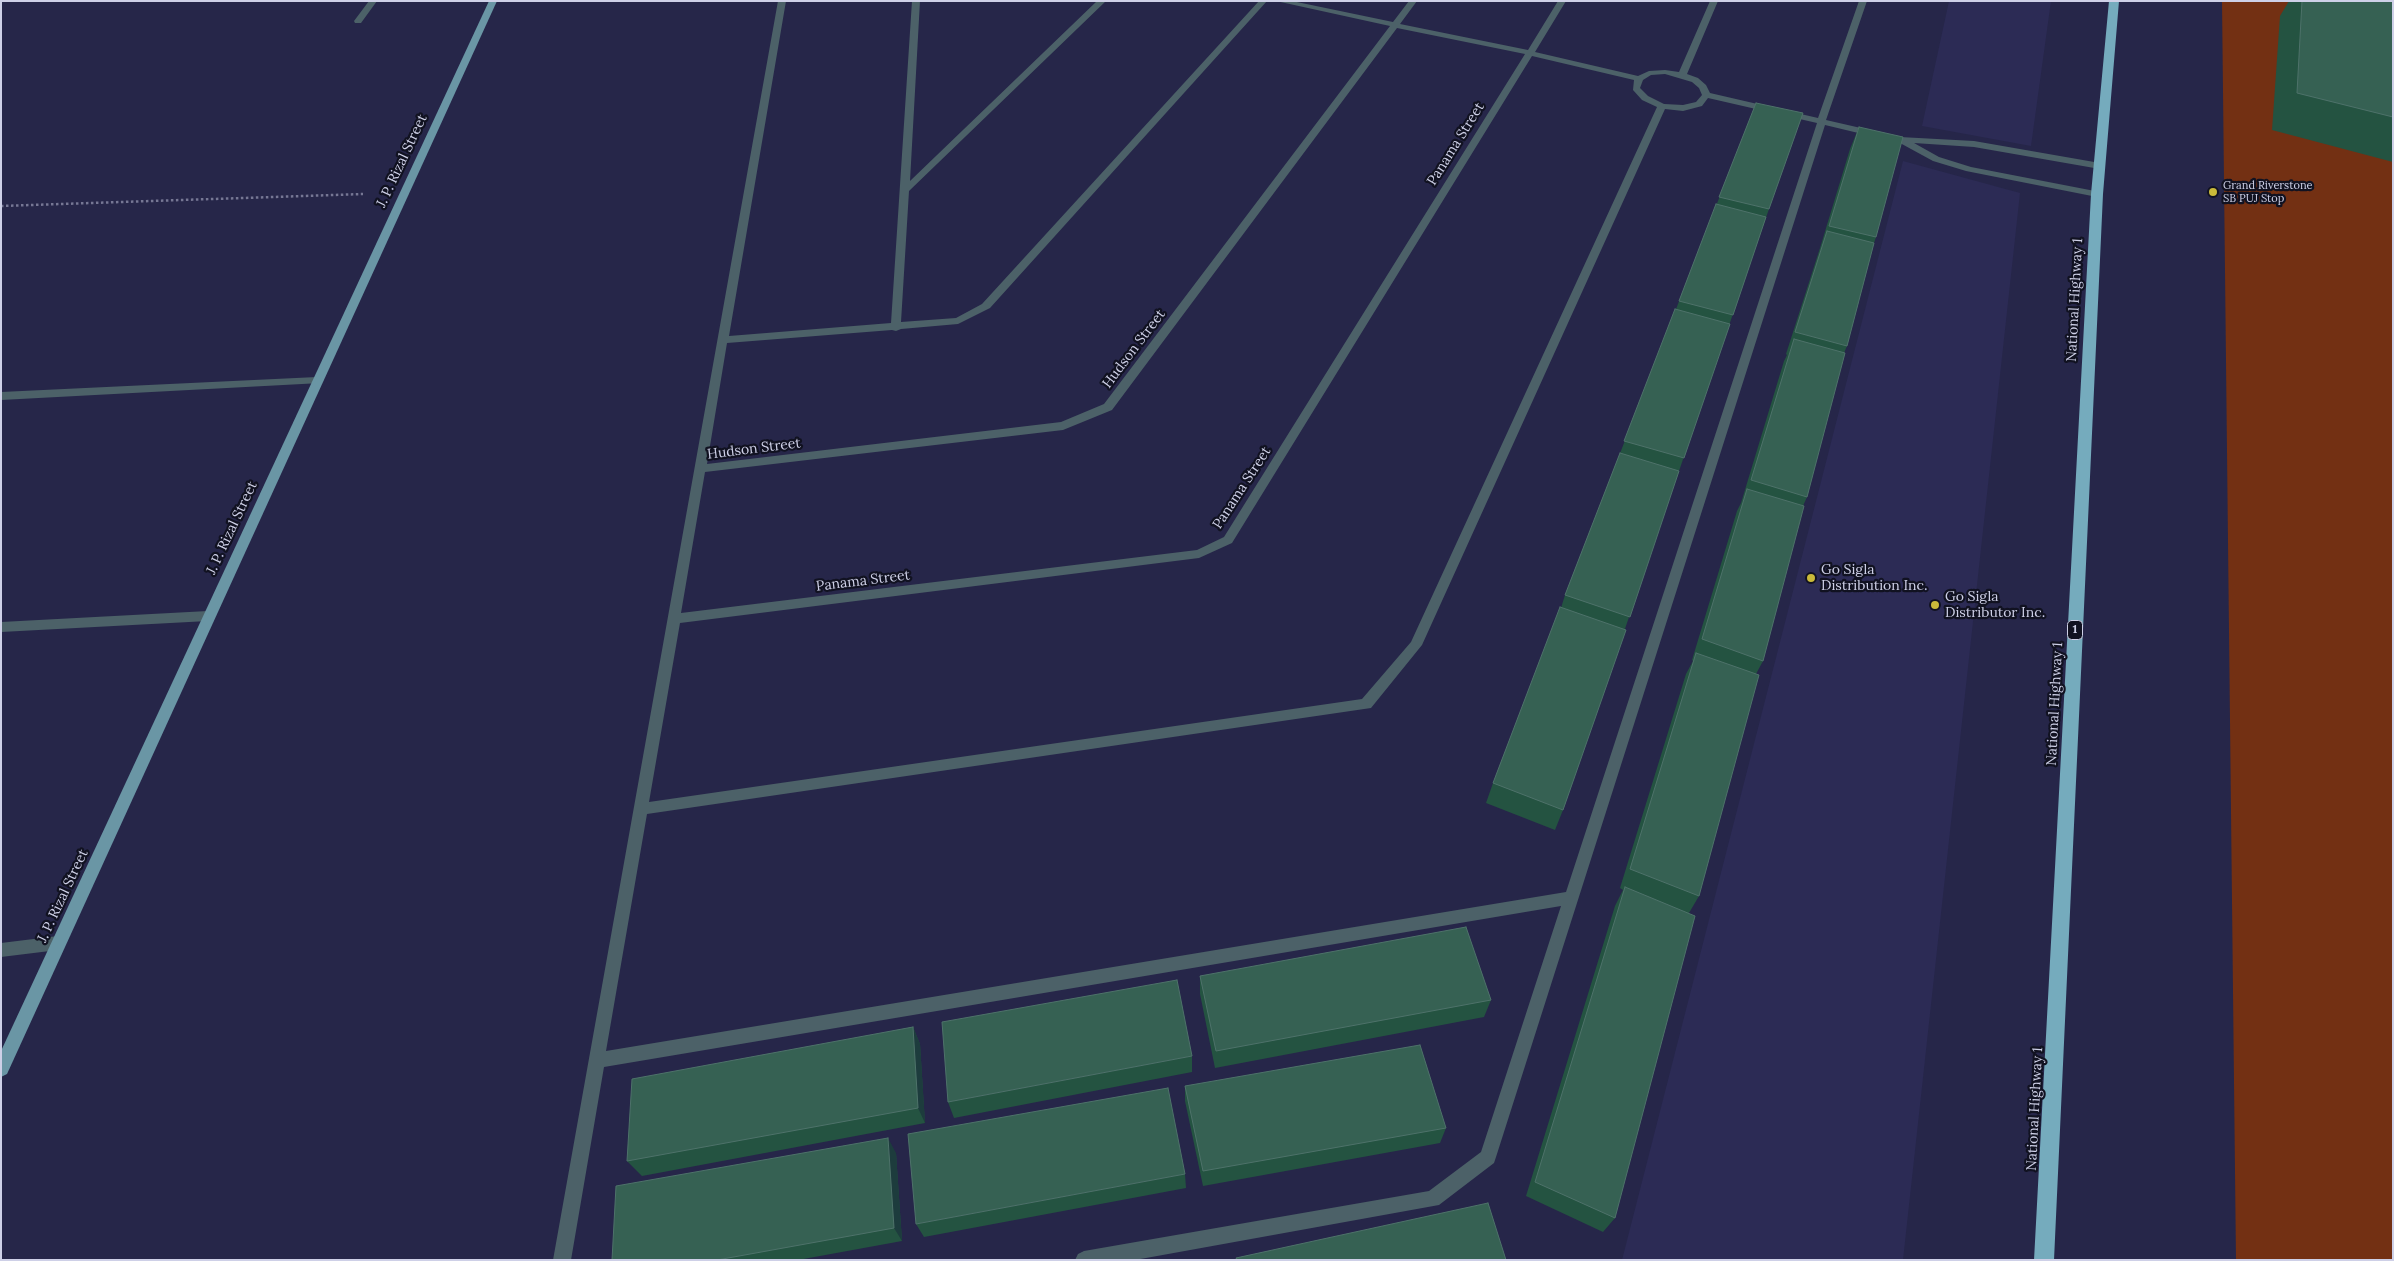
<!DOCTYPE html>
<style>
body{margin:0}
#map{position:relative;width:2394px;height:1261px;overflow:hidden;background:#262649;font-family:Lora,serif}
canvas{display:block}
.frame{position:absolute;inset:0;border:2px solid #ced0e7;pointer-events:none}
</style>
<div id="map">
<canvas width="2394" height="1261"></canvas>
<div class="frame"></div>
</div>
<script>
const context = document.querySelector('canvas').getContext('2d');
context.lineJoin = 'round';
function fillPath(path, color) {
  context.fillStyle = color;
  context.fill(path, 'evenodd');
}
function poly(rows) {
  const path = new Path2D();
  for (const r of rows) {
    path.moveTo(r[0], r[1]);
    for (let i = 2; i < r.length; i += 2) path.lineTo(r[i], r[i + 1]);
  }
  return path;
}
function trace(path, color, width, dash) {
  context.strokeStyle = color;
  context.lineWidth = width;
  context.lineCap = dash ? 'butt' : 'round';
  context.setLineDash(dash || []);
  context.stroke(path);
}
function drawText(font, color, halo, rows, align = 'center') {
  context.font = font + ' Lora,serif';
  context.lineWidth = 4.5;
  context.setLineDash([]);
  context.textBaseline = 'middle';
  context.strokeStyle = halo;
  context.fillStyle = color;
  for (const [text, x, y, turn = 0] of rows) {
    context.save();
    context.translate(x, y);
    context.rotate((+turn || 0) * Math.PI / 180);
    context.textAlign = isNaN(turn) ? turn : align;
    if (halo) context.strokeText(text, 0, 0);
    context.fillText(text, 0, 0);
    context.restore();
  }
}
fillPath(poly([
 [1949,1,2051,1,2031,146,1922,126],
 [1903,161,2020,193,1903,1260,1622,1260]
]), '#2c2b55');
fillPath(poly([
 [2222,1,2393,1,2393,1260,2236,1260]
]), '#733013');
trace(poly([
 [1,206,363,194]
]), '#767794', 2.5, [2.5, 2.5]);
fillPath(poly([
 [369,1,377,1,361,23,355,23,354,21,369,1],
 [778,1,786,1,729,336,891,323,912,1,920,1,910,181,1097,1,1106,1,909,191,901,322,956,318,982,304,1259,1,1267,1,990,308,958,324,901,329,896,331,892,330,727,343,707,464,1061,422,1104,404,1390,26,1276,1,1292,1,1393,22,1409,1,1417,1,1400,24,1528,50,1558,1,1566,1,1535,52,1638,76,1649,71,1665,70,1679,72,1710,1,1718,1,1687,74,1698,78,1706,85,1710,93,1818,118,1859,1,1867,1,1826,120,1900,137,1974,141,2100,163,2104,166,2100,169,1974,147,1914,143,1939,157,1971,167,2100,192,2102,194,2097,197,1966,171,1933,161,1900,143,1825,125,1496,1157,1494,1163,1439,1205,1135,1260,1075,1260,1078,1254,1084,1251,1429,1191,1481,1152,1561,906,604,1067,571,1260,553,1260,778,1],
 [1397,28,1525,54,1224,537,1197,550,681,613,705,472,1063,430,1112,410,1397,28],
 [1532,56,1634,80,1633,90,1642,100,1657,107,1411,642,1362,699,649,802,680,623,1199,558,1232,543,1532,56],
 [1665,74,1692,82,1699,88,1702,95,1696,102,1683,105,1664,104,1648,96,1640,88,1643,80,1651,75,1665,74],
 [1708,98,1817,123,1566,892,606,1051,647,814,1371,708,1422,645,1665,109,1683,111,1702,106,1708,98],
 [317,377,321,379,321,383,1,400,1,392,317,377],
 [208,611,212,613,214,616,212,619,208,621,1,632,1,622,208,611],
 [58,936,63,938,65,943,63,948,58,950,1,957,1,943,58,936]
]), '#4c6168');
fillPath(poly([
 [489,1,497,1,7,1074,1,1077,1,1051,489,1]
]), '#6a96a5');
fillPath(poly([
 [2109,1,2119,1,2103,194,2054,1260,2034,1260,2091,194,2109,1]
]), '#75abbd');
fillPath(poly([
 [2289,1,2393,1,2393,162,2272,130,2280,16],
 [1756,103,1769,209,1679,471,1563,810,1555,830,1486,803,1493,783,1561,608,1565,595],
 [1859,127,1876,237,1874,243,1847,346,1844,353,1807,497,1803,506,1763,661,1756,674,1699,896,1689,913,1615,1218,1603,1232,1526,1196,1615,906,1623,890,1620,888,1686,674,1693,661,1692,660,1737,511,1741,503,1784,361,1787,355,1786,354,1820,248,1850,149],
 [1200,976,1491,1000,1484,1017,1215,1068,1200,994],
 [913,1027,920,1044,925,1123,642,1176,627,1161],
 [1192,1056,1192,1072,954,1118,948,1102],
 [1185,1086,1446,1128,1440,1143,1203,1186,1185,1101],
 [896,1153,902,1241,798,1260,612,1260],
 [1185,1174,1186,1188,924,1237,916,1224]
]), '#245341');
fillPath(poly([
 [913,1027,920,1044,925,1123,918,1108],
 [888,1138,896,1153,902,1241,894,1228]
]), '#1d3c3d');
const building = poly([
 [2302,1,2393,1,2393,117,2297,93,2302,1],
 [1756,103,1803,113,1769,209,1719,197,1756,103],
 [1859,127,1903,137,1876,237,1829,226,1859,127],
 [1716,204,1766,217,1733,315,1679,301,1716,204],
 [1827,231,1874,243,1847,346,1795,332,1827,231],
 [1675,309,1730,324,1684,458,1624,441,1675,309],
 [1794,339,1845,353,1807,497,1751,480,1794,339],
 [1620,453,1679,471,1630,617,1565,595,1620,453],
 [1747,489,1804,506,1763,661,1702,639,1747,489],
 [1560,607,1626,630,1563,810,1493,783,1560,607],
 [1696,653,1759,675,1699,896,1630,869,1696,653],
 [1625,887,1695,916,1615,1218,1535,1182,1625,887],
 [1466,927,1491,1000,1216,1051,1200,976,1466,927],
 [1177,980,1192,1056,948,1102,942,1022,1177,980],
 [913,1027,918,1108,627,1161,632,1079,913,1027],
 [1420,1045,1446,1128,1203,1171,1185,1086,1420,1045],
 [1168,1088,1185,1174,916,1224,908,1134,1168,1088],
 [888,1138,894,1228,717,1260,612,1260,616,1186,888,1138],
 [1488,1203,1506,1260,1237,1260,1236,1258,1488,1203]
]);
fillPath(building, '#366153');
trace(building, '#4e726a', 1);
for (const [x, y, r, color] of [
 [2213,192,5,"#caba3a"],
 [1811,578,5,"#caba3a"],
 [1935,605,5,"#caba3a"]
]) {
  const dot = new Path2D();
  dot.arc(x, y, r, 0, 2 * Math.PI);
  context.fillStyle = color;
  context.fill(dot);
  trace(dot, '#111221', 2);
}
drawText('11px', '#ced0e7', '#111221', [
 ["Grand Riverstone",2223,186],
 ["SB PUJ Stop",2223,199]
], 'left');
for (const [x, y, w] of [
 [2075,630,15]
]) {
  const box = new Path2D();
  box.roundRect(x - w / 2, y - 9.5, w, 19, 4);
  context.fillStyle = '#111221';
  context.fill(box);
  trace(box, '#ced0e7', 1);
}
drawText('bold 12px', '#ced0e7', null, [
 ["1",2075,630]
]);
drawText('14px', '#ced0e7', '#111221', [
 ["Panama Street",1456,144,-58],
 ["J. P. Rizal Street",402,161,-65],
 ["National Highway 1",2075,300,-87],
 ["Hudson Street",1134,349,-53],
 ["Hudson Street",754,449,-7],
 ["Panama Street",1242,488,-57],
 ["J. P. Rizal Street",232,528,-65],
 ["Panama Street",863,581,-7],
 ["National Highway 1",2055,704,-87],
 ["J. P. Rizal Street",63,896,-65],
 ["National Highway 1",2035,1109,-87]
]);
drawText('14px', '#ced0e7', '#111221', [
 ["Go Sigla",1821,570],
 ["Distribution Inc.",1821,586],
 ["Go Sigla",1945,597],
 ["Distributor Inc.",1945,613]
], 'left');
</script>
